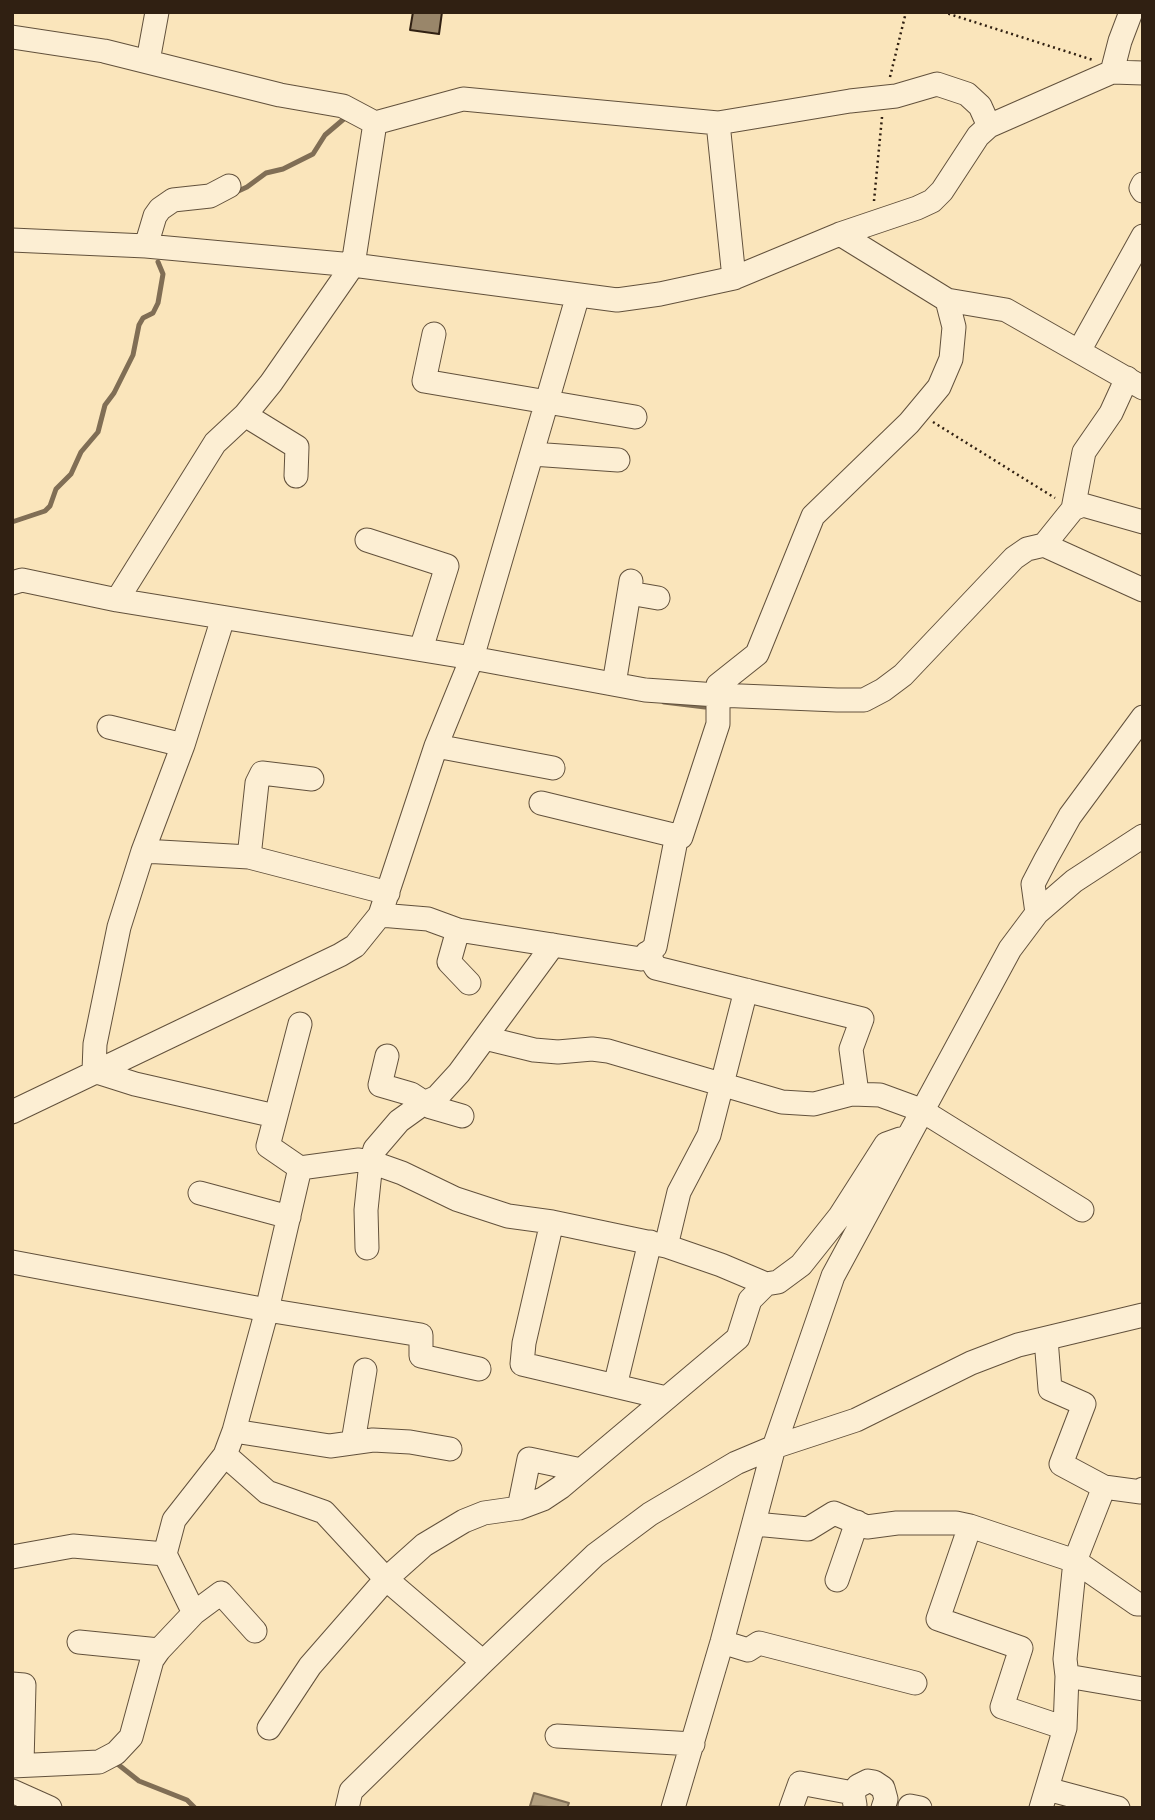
<!DOCTYPE html>
<style>
body{margin:0}
#map{position:relative;width:1155px;height:1820px;overflow:hidden;background:#fae5bb;font-family:Alegreya,serif}
canvas{display:block}
.frame{position:absolute;inset:0;border:14px solid #302012;pointer-events:none}
</style>
<div id="map">
<canvas width="1155" height="1820"></canvas>
<div class="frame"></div>
</div>
<script>
const context = document.querySelector('canvas').getContext('2d');
context.lineJoin = 'round';
function fillPath(path, color) {
  context.fillStyle = color;
  context.fill(path, 'evenodd');
}
function poly(rows) {
  const path = new Path2D();
  for (const r of rows) {
    path.moveTo(r[0], r[1]);
    for (let i = 2; i < r.length; i += 2) path.lineTo(r[i], r[i + 1]);
  }
  return path;
}
function trace(path, color, width, dash) {
  context.strokeStyle = color;
  context.lineWidth = width;
  context.lineCap = dash ? 'butt' : 'round';
  context.setLineDash(dash || []);
  context.stroke(path);
}
const water = poly([
 [534,1793,569,1803,567,1808,530,1806,534,1793]
]);
fillPath(water, '#b5a282');
trace(water, '#806e55', 2);
trace(poly([
 [234,193,247,187,266,173,283,169,313,154,325,135,345,118],
 [12,522,45,511,50,506,56,489,71,474,81,452,98,432,105,405,114,393,133,355,139,325,143,318,153,313,158,303,163,274,158,262],
 [664,702,705,707],
 [115,1762,139,1781,187,1800,195,1808]
]), '#806e55', 5);
const building = poly([
 [413,12,442,12,439,34,410,30,413,12]
]);
fillPath(building, '#99866a');
trace(building, '#302012', 2);
const minor = poly([
 [12,37,104,51,280,95,343,106,375,123,463,99,718,123],
 [148,61,157,12],
 [1112,72,1120,41,1131,12],
 [1143,184,1141,188,1143,191],
 [840,234,947,300,1006,310,1143,388],
 [12,240,146,246,353,265,617,300,660,294,734,278,840,234,917,208,932,201,942,191,978,136,989,126,1112,72,1143,73],
 [146,246,155,216,160,209,173,200,210,196,229,186],
 [734,278,718,123,850,101,896,96,937,84,967,94,980,106,989,126],
 [434,334,424,381,635,417],
 [1079,351,1143,236],
 [245,415,297,447,296,476],
 [532,454,618,460],
 [1073,509,1084,452,1111,413,1127,378],
 [367,540,447,566,421,649],
 [1044,545,1073,509,1083,505,1143,522],
 [12,583,22,580,117,600,472,658,645,690,717,695,837,700,864,700,883,690,903,675,1014,558,1027,549,1044,545,1143,590],
 [629,593,658,598],
 [117,600,215,443,245,415,271,383,353,265,375,123],
 [614,684,631,581],
 [109,727,183,745],
 [436,746,553,768],
 [541,803,681,837],
 [143,851,249,857,388,893],
 [249,857,257,783,262,773,312,779],
 [1037,913,1033,884,1046,859,1070,816,1143,717],
 [380,915,428,919,458,930,641,959,655,947,676,840,681,837,718,724,718,685,757,654,813,516,909,423,939,387,951,359,954,327,947,300],
 [458,930,449,962,469,983],
 [647,953,656,968,862,1019,851,1049,857,1093],
 [485,1038,534,1050,558,1052,592,1049,608,1051,782,1102,814,1104,852,1094,880,1095,921,1110,1082,1210],
 [387,1056,380,1085,411,1094,431,1107,462,1116],
 [94,1071,95,1044,119,927,143,851,183,745,223,618],
 [94,1071,135,1084,275,1116],
 [12,1112,340,955,355,946,380,915,436,746,472,658,578,295],
 [300,1168,359,1160,371,1162,402,1173,456,1199,508,1216,552,1222,666,1246,721,1265,766,1284,778,1282,801,1265,840,1216,886,1144,900,1139],
 [200,1193,289,1217],
 [552,1222,524,1343,522,1364,666,1398],
 [666,1246,679,1192,709,1135,746,990],
 [367,1248,366,1210,371,1162,375,1149,399,1121,424,1103,437,1097,459,1073,553,945],
 [12,1262,267,1310,421,1335,421,1356,479,1369],
 [1046,1339,1050,1389,1084,1404,1061,1464,1104,1487],
 [615,1386,650,1242],
 [234,1431,330,1446,373,1440,410,1442,450,1449],
 [353,1442,365,1370],
 [225,1455,267,1492,324,1512,386,1579,483,1662],
 [519,1508,529,1459,581,1470],
 [755,1524,808,1529,834,1513,867,1527,897,1523,956,1523,970,1526,1075,1561,1137,1604,1143,1604],
 [970,1526,938,1619,1021,1648,1002,1707,1065,1728],
 [12,1557,73,1546,165,1554],
 [837,1580,857,1522],
 [194,1613,221,1593,255,1631],
 [79,1642,159,1650],
 [722,1642,748,1650,759,1643,915,1683],
 [1067,1676,1143,1689],
 [12,1684,24,1685,22,1764],
 [269,1728,310,1666,386,1579,424,1545,464,1521,484,1513,519,1508,543,1499,561,1487,738,1338,750,1300,766,1284],
 [557,1736,693,1744],
 [12,1766,99,1762,116,1753,131,1737,152,1660,159,1650,194,1613,165,1554,174,1520,225,1455,234,1431,267,1310,300,1168,268,1146,300,1024],
 [1047,1789,1118,1808],
 [12,1791,50,1808],
 [855,1805,853,1793,858,1786,868,1781,874,1782,883,1788,886,1799,883,1808],
 [910,1806,920,1808],
 [347,1808,351,1791,483,1662,595,1555,650,1514,736,1463,774,1447,856,1420,971,1363,1018,1345,1143,1315],
 [673,1808,722,1642,774,1447,833,1276,1010,949,1037,913,1074,881,1143,836],
 [791,1808,800,1783,853,1793],
 [1041,1808,1065,1728,1067,1676,1065,1659,1075,1561,1104,1487,1141,1492,1143,1489]
]);
trace(minor, '#62513c', 25);
trace(poly([
 [943,12,1093,60],
 [890,77,906,12],
 [874,201,882,117],
 [933,422,1055,498]
]), '#302012', 2.5, [2, 3.5]);
trace(minor, '#fceed3', 23);
</script>
